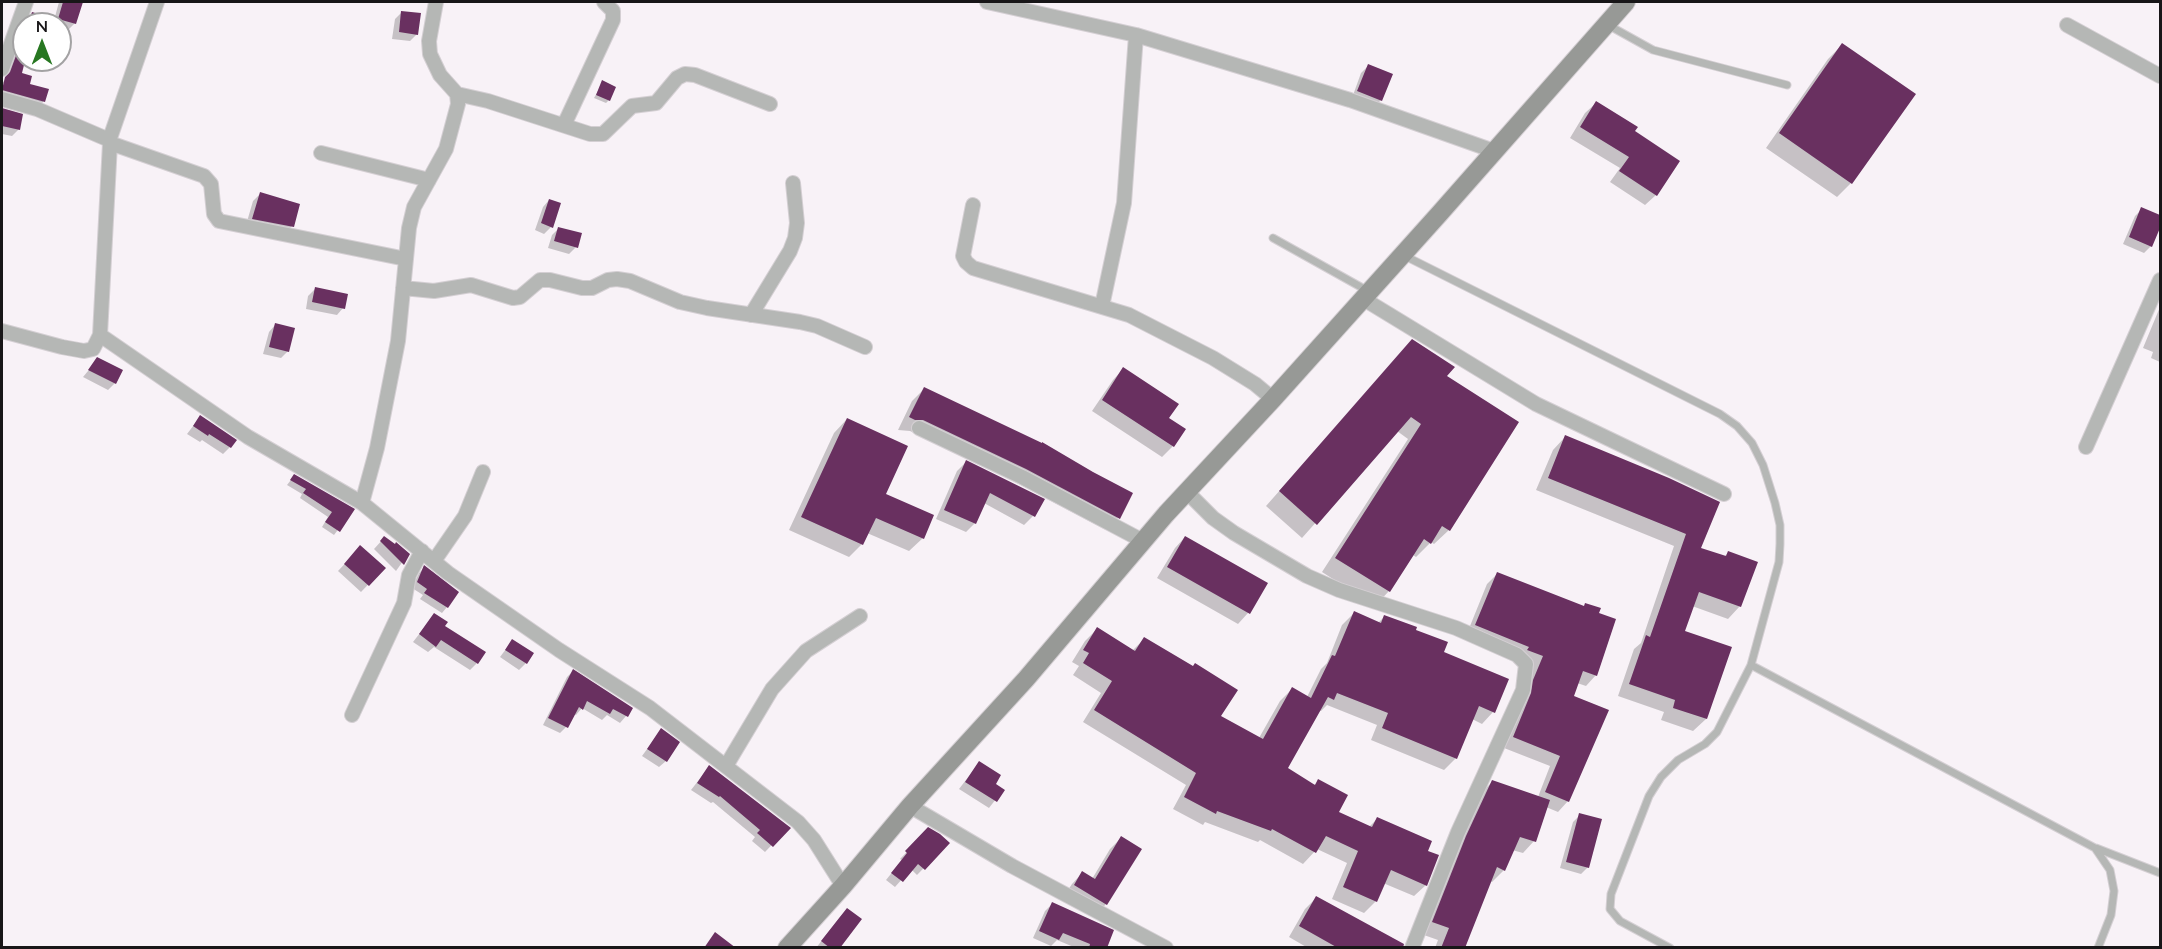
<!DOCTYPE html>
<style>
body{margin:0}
#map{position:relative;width:2162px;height:949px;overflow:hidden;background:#f8f2f7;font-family:Lato,sans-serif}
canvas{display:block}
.frame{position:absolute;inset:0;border:3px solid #181618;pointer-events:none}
.north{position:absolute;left:12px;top:12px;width:60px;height:60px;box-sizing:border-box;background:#fff;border:2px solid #a3a2a3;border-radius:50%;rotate:0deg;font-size:16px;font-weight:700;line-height:24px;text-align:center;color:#181618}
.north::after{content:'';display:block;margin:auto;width:21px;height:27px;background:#277721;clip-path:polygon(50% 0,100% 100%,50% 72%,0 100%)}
</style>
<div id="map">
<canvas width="2162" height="949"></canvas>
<div class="frame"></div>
<div class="north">N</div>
</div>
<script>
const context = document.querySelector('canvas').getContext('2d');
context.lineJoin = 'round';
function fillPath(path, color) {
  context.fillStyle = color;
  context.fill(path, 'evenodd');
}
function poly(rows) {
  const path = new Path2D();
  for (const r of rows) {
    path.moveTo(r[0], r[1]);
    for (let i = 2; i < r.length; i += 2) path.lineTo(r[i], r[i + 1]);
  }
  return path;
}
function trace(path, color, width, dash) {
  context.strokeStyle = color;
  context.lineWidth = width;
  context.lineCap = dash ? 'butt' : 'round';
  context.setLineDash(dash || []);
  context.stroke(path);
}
fillPath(poly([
 [59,2,81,2,75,23,68,30,60,28,60,24,53,24],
 [402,12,417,34,410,41,392,39,395,19],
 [33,13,37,24,25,24,26,20],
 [24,26,24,60,20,74,28,85,47,90,43,102,37,108,2,98,2,83,5,80],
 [1842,45,1851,183,1837,197,1766,148,1828,59],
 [1368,66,1381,100,1374,107,1352,98,1361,73],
 [603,82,609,100,606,103,594,98],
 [1596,103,1656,195,1645,205,1610,182,1620,168,1570,138,1585,113],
 [2,109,22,115,19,129,12,136,2,134],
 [260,194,292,226,285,233,246,225,253,201],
 [549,200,551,227,544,234,535,230,543,207],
 [2142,209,2160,217,2160,224,2151,246,2144,253,2123,244,2135,216],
 [559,228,576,247,569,254,548,248,552,235],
 [315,289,343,308,337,315,306,309,308,296],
 [2160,307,2160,362,2151,358,2153,352,2143,348],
 [275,325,288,351,281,358,263,354,269,332],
 [1412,341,1444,377,1449,530,1434,544,1431,542,1416,557,1413,555,1389,591,1375,606,1322,572,1408,439,1397,431,1302,538,1266,506],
 [98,359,115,383,108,390,83,377],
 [1123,369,1167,418,1173,446,1162,457,1092,411,1113,380],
 [924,389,1118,518,1106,530,1013,481,910,431,898,430,912,401],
 [200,417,230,447,223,454,202,440,200,442,187,434],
 [847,419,884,495,923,538,909,551,867,533,862,544,849,557,789,530,834,433],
 [1565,437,1669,479,1699,549,1724,557,1728,553,1740,606,1728,619,1692,606,1683,632,1706,719,1693,731,1661,720,1664,712,1618,696,1634,649,1641,643,1674,546,1536,490,1553,450],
 [966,462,1033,516,1024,525,984,503,975,523,966,532,936,519,957,471],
 [294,476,353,510,334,535,322,527,328,517,300,498,302,494,287,485],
 [1185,537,1266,584,1248,613,1238,624,1157,578,1175,548],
 [384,538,408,554,396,571,374,549],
 [354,554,384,568,361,592,338,571],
 [425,567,447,607,442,613,420,599,423,595,412,588,419,573],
 [1497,574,1596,675,1586,686,1577,683,1572,696,1568,801,1558,812,1546,807,1534,841,1523,853,1512,850,1504,870,1492,882,1490,881,1463,948,1435,948,1438,940,1421,934,1480,794,1492,782,1538,797,1550,766,1504,748,1533,666,1466,636,1487,584],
 [1354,613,1378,623,1384,617,1414,630,1443,653,1493,712,1482,724,1472,719,1456,758,1444,770,1371,740,1377,725,1327,705,1321,711,1319,710,1286,769,1314,785,1319,781,1337,812,1369,827,1377,819,1426,852,1426,885,1414,896,1383,883,1376,901,1364,913,1332,899,1347,863,1317,849,1303,864,1260,840,1258,842,1205,822,1203,825,1173,809,1186,785,1083,722,1101,693,1073,675,1079,666,1072,662,1085,641,1097,629,1132,651,1145,638,1219,717,1259,738,1280,701,1292,689,1307,697,1321,669,1327,663,1342,625],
 [434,615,477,663,470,670,434,647,428,652,413,642],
 [512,641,526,663,519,670,500,657],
 [573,671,631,708,626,716,620,723,607,715,602,720,582,708,576,715,573,714,566,727,560,733,543,725,567,677],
 [661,730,666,761,659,767,642,756],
 [979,763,994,784,1003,790,989,808,959,789],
 [709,767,788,828,765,852,752,841,755,837,713,802,711,803,691,790],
 [1580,815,1588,867,1581,874,1560,868,1573,822],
 [929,829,948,843,917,875,911,869,895,887,886,880,902,860,900,859],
 [1121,838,1106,904,1096,915,1064,896,1072,884,1082,873,1092,879,1110,849],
 [1316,898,1396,948,1308,948,1289,937,1305,909],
 [1052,904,1106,948,1076,948,1057,940,1051,946,1033,938,1045,911],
 [847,910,838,948,816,948,840,917]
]), '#0003');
fillPath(poly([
 [63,2,83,2,76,24,58,19],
 [401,11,421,13,418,35,399,32],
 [32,12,62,21,61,24,28,24],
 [24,34,24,65,22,73,32,76,30,84,49,89,45,102,2,90,5,77,10,72],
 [1842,43,1916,94,1852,184,1779,133],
 [1368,64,1393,74,1382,101,1357,91],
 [602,80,616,87,610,101,596,95],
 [1596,101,1638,127,1635,131,1680,161,1657,196,1619,171,1629,157,1580,127],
 [2,108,23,114,20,130,2,126],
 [260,192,300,204,294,227,252,219],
 [549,199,561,203,553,228,541,223],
 [2141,207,2160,215,2160,228,2152,247,2129,237],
 [558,227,582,233,578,248,554,241],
 [315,287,348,294,345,309,312,302],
 [275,323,295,328,289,352,269,347],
 [1412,339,1455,367,1447,376,1519,422,1450,531,1442,526,1431,544,1424,539,1390,592,1335,558,1421,424,1411,417,1317,525,1279,491],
 [97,357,123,370,116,384,88,370],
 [1123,367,1179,404,1169,418,1186,429,1174,447,1102,400],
 [924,387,1042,443,1042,442,1093,472,1133,493,1120,519,1026,469,923,420,915,420,909,417],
 [200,415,237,440,231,448,209,434,208,436,193,426],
 [847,418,908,446,886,494,934,515,924,539,876,518,863,545,801,517],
 [1565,435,1669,478,1720,502,1701,548,1726,556,1728,551,1758,562,1741,607,1699,592,1685,631,1732,647,1707,719,1673,708,1675,700,1629,684,1646,635,1650,637,1686,534,1548,478],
 [966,460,1045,499,1035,517,990,493,976,524,944,510],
 [294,474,355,509,340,532,325,522,332,512,303,493,306,489,290,480],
 [384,536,395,544,396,542,410,554,404,565,380,541],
 [1185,536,1268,583,1250,614,1167,567],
 [360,545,386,568,369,586,344,564],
 [424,565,459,592,448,608,424,593,427,589,417,582],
 [1497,572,1584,606,1585,603,1601,608,1599,613,1616,619,1597,676,1583,671,1574,696,1609,710,1569,802,1545,792,1560,756,1513,737,1531,693,1533,680,1543,656,1527,650,1529,647,1475,625],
 [1354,611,1381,623,1384,615,1417,627,1416,630,1448,642,1444,652,1509,679,1495,713,1479,706,1457,759,1382,728,1388,713,1337,693,1334,700,1328,697,1288,768,1315,785,1318,779,1348,795,1339,812,1372,827,1377,817,1432,841,1428,851,1439,855,1427,886,1391,870,1377,902,1343,887,1358,851,1326,836,1316,853,1272,829,1271,831,1217,811,1216,814,1184,797,1196,773,1094,710,1112,681,1083,663,1089,653,1083,650,1097,627,1135,651,1144,637,1193,666,1195,663,1238,690,1221,716,1263,739,1292,687,1311,698,1332,655,1335,656],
 [434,613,448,622,445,626,486,652,478,664,441,640,436,647,419,634],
 [512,639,534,653,527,664,505,650],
 [573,669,633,708,628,717,613,709,610,714,587,701,583,710,579,707,568,728,548,718],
 [661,728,680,742,667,762,647,749],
 [979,761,1001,775,996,784,1005,790,997,802,965,782],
 [709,765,791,828,773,847,757,833,760,830,720,796,719,797,697,783],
 [1492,780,1550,800,1536,842,1520,837,1505,871,1497,867,1465,948,1441,948,1449,928,1432,922,1466,836],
 [1579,813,1602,819,1589,868,1566,862],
 [928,827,940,834,950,843,925,870,918,864,903,882,891,873,907,853,905,851],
 [1121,836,1142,849,1107,905,1074,885,1082,871,1095,879],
 [1316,896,1404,944,1403,948,1338,948,1299,926],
 [1052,902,1114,930,1107,948,1089,948,1090,944,1063,933,1059,940,1039,931],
 [847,908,862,919,840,948,830,948,821,941],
 [715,932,736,948,704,948]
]), '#693060');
const lane = poly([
 [1608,25,1653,50,1787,85],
 [1273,238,1368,291],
 [1405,256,1720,414,1737,426,1752,443,1763,465,1775,503,1780,525,1780,544,1779,562,1751,665,1717,732,1705,744,1678,760,1661,777,1649,796,1611,894,1610,909,1620,921,1670,948],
 [1751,665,2095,848,2110,870,2114,891,2111,915,2098,948],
 [2096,848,2160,873]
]);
const street = poly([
 [987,2,1136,35,1350,100,1494,151],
 [2067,25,2160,76],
 [2,69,26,2],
 [457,94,488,101,590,134,603,134,632,106,656,103,677,78,685,74,695,75,770,104],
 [2,99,37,109,107,139,110,143,100,335,248,437,362,503,448,573,559,650,650,708,798,822,814,840,843,886],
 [564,125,613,20,613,11,604,2],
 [109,141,157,2],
 [110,143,204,176,211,184,214,214,219,221,406,259],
 [321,153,429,180],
 [973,205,963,256,966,262,973,268,1129,315,1213,358,1255,384,1273,399],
 [403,288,434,291,471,285,513,298,520,297,540,280,550,280,582,288,592,288,608,280,617,279,630,281,680,302,707,308,800,322,817,326,865,347],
 [1362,298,1536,404,1724,494],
 [1102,306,1124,203,1136,35],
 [751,315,790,251,795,238,797,223,793,183],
 [2,331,62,347,84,351,93,349,100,335],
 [919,428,1022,477,1143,541],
 [2086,447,2160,280],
 [1187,492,1213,518,1234,533,1307,576,1339,590,1456,628,1517,655,1526,664,1523,690,1458,832,1412,948],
 [362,503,377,448,398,341,409,228,414,207,446,149,458,104,457,94,440,75,430,54,429,41,436,2],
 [434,561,465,516,483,472],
 [352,715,404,603,409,575,422,551],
 [726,766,772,689,806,651,860,616],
 [910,806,1012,866,1166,948]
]);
const secondary = poly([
 [787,948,843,886,910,806,1026,679,1166,514,1273,399,1440,213,1626,2]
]);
trace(lane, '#d4cfd3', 9);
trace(street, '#d4cfd3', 16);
trace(secondary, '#d4cfd3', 20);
trace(lane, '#b5b7b5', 7);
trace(street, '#b5b7b5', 14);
trace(secondary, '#979996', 18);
</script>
